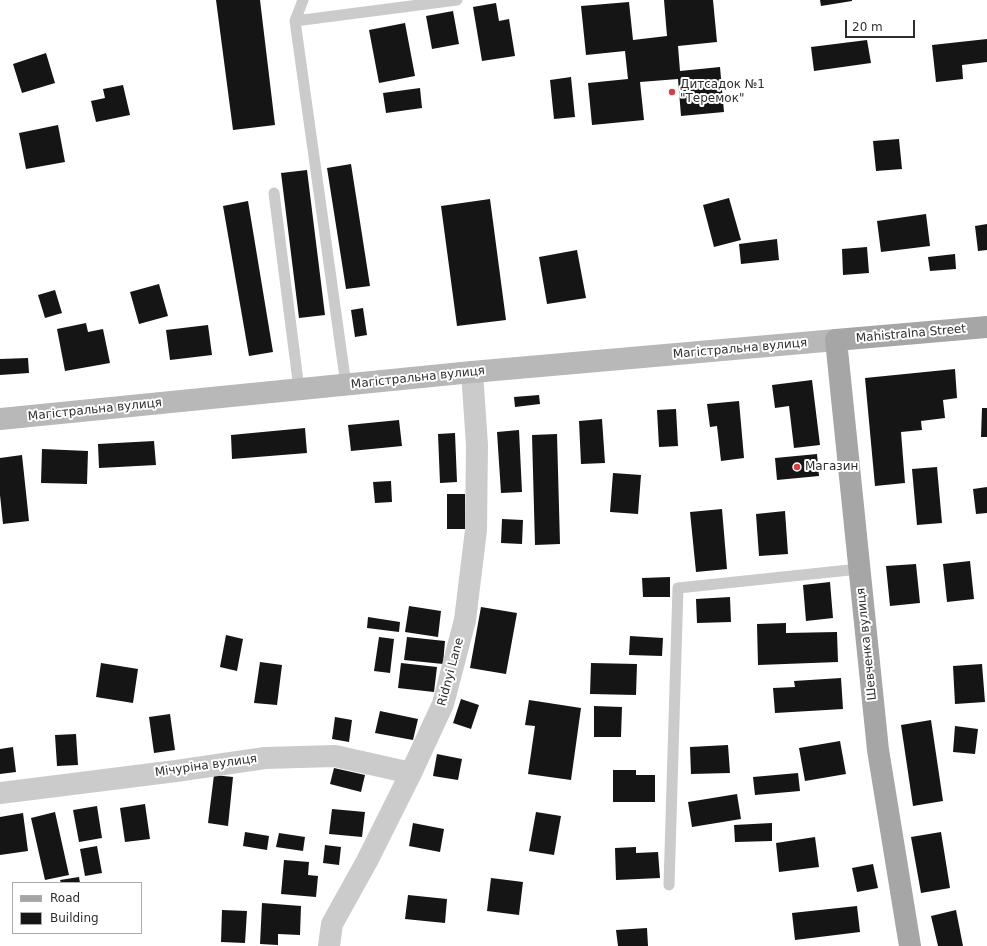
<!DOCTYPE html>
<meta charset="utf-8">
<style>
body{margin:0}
#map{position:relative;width:987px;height:946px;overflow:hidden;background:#fff;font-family:"DejaVu Sans",sans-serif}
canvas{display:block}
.legend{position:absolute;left:12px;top:882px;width:130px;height:52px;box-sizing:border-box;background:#fff;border:1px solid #ababab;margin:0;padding:5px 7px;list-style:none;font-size:12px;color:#2e2e2e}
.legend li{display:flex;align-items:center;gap:8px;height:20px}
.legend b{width:20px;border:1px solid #ababab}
.scale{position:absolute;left:845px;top:20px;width:70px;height:18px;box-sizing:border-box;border:2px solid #2e2e2e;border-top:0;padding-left:5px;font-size:12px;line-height:14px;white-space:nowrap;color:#2e2e2e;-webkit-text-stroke:3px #fff;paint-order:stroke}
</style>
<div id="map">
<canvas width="987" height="946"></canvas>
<ul class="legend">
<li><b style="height:5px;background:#a6a6a6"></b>Road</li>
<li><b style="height:11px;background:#151515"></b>Building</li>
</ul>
<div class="scale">20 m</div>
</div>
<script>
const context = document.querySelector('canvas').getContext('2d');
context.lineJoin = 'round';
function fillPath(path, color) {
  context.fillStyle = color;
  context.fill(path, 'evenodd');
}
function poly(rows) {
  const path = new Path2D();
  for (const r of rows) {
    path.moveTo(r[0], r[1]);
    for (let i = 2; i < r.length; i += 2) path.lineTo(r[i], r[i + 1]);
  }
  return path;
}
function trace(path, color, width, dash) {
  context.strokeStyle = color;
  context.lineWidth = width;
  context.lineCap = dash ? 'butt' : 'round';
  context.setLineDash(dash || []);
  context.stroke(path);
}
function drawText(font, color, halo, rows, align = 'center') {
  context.font = font + ' "DejaVu Sans",sans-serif';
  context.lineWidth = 4;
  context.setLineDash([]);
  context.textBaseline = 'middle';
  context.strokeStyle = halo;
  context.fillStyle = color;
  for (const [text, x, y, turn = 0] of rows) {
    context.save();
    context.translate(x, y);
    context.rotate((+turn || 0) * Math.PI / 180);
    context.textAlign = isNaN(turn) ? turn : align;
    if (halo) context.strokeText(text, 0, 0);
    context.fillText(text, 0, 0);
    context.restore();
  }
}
fillPath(poly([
 [216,0,260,0,275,125,233,130],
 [664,0,713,0,717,42,678,46,680,71,720,67,724,112,681,116,678,79,640,82,644,120,592,125,588,83,628,79,625,51,586,55,581,6,629,2,633,40,667,36],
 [820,0,852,0,852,1,821,6],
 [496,3,499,21,509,19,515,56,482,61,473,7],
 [453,11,459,44,432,49,426,16],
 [405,23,415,76,379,83,369,30],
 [987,39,987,62,962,65,963,79,936,82,932,45],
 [867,40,871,63,814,71,811,47],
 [46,53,55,83,22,93,13,64],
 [571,77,575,117,554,119,550,80],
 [123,85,130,115,96,122,91,101,105,98,103,89],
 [420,88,422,108,386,113,383,93],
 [58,125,65,162,26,169,19,133],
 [899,139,902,169,876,171,873,141],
 [351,164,370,286,346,289,327,168],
 [307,170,325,315,299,318,281,173],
 [729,198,741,240,714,247,703,205],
 [490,199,506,320,457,326,441,206],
 [248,201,273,352,249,356,223,206],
 [926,214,930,246,881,252,877,221],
 [987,224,987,250,978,251,975,226],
 [777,239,779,260,741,264,739,244],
 [867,247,869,273,843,275,842,249],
 [577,250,586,298,547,304,539,257],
 [955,254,956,269,930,271,928,257],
 [159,284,168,316,139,324,130,292],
 [55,290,62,313,45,318,38,295],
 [363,308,367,335,355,337,351,310],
 [86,323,88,332,103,329,110,363,65,371,57,329],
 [208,325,212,355,170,360,166,330],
 [28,358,29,373,0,375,0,359],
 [955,369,957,398,943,400,945,418,921,421,922,430,901,432,905,483,875,486,865,378],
 [812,380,820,445,794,448,789,406,775,408,772,385],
 [539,395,540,404,515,407,514,397],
 [739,401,744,458,721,461,717,426,710,427,707,404],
 [982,408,987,408,987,437,981,437],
 [676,409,678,446,659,447,657,410],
 [602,419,605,463,581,464,579,421],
 [399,420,402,446,351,451,348,425],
 [305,428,307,453,232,459,231,435],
 [519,430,522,492,501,493,497,432],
 [455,433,457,482,440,483,438,434],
 [557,434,560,544,535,545,532,435],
 [154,441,156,465,99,468,98,444],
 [42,449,88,451,87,484,41,483],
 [817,454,819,476,777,480,775,458],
 [22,455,29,521,3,524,0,495,0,458],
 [937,467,942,523,917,525,912,469],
 [613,473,641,475,638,514,610,512],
 [391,481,392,502,375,503,373,482],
 [987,487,987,513,976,514,973,489],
 [447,494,465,494,465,529,447,529],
 [722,509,727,569,696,572,690,512],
 [785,511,788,554,759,556,756,514],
 [502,519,523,520,522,544,501,543],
 [970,561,974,599,947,602,943,564],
 [916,564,920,603,890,606,886,566],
 [670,577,670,597,643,597,642,578],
 [830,582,833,618,806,621,803,585],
 [730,597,731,622,697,623,696,599],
 [409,606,441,611,438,637,405,632],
 [481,607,517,613,506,674,470,668],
 [368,617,400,622,399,632,367,628],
 [786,623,786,633,837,632,838,662,758,665,757,624],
 [226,635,243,639,237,671,220,667],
 [630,636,663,638,662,656,629,655],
 [379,637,394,639,390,673,374,671],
 [407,637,445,641,443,664,404,660],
 [260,662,282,665,277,705,254,703],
 [101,663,138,669,133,703,96,697],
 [401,663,437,667,434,692,398,688],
 [591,663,637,664,636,695,590,694],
 [982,664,985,702,955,704,953,666],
 [841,678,843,709,775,713,773,688,795,687,794,681],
 [461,699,479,705,471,729,453,723],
 [529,700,581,708,571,780,528,774,535,726,525,725],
 [594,706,622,707,621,737,594,737],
 [380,711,418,719,413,740,375,733],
 [170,714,175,750,154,753,149,717],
 [335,717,352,720,349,742,332,739],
 [931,720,943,801,913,806,901,725],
 [955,726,978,729,975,754,953,752],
 [76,734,78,765,57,766,55,735],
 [840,741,846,774,805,781,799,748],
 [728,745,730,773,691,774,690,747],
 [13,747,16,772,0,774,0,749],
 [437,754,462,759,458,780,433,776],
 [334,768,365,775,361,792,330,784],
 [613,770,636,770,636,775,655,775,655,802,613,802],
 [798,773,800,791,755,795,753,777],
 [214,775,233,777,228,826,208,823],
 [737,794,741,819,692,827,688,802],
 [145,804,150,839,125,842,120,808],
 [97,806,102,838,79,842,73,810],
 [332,809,365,812,362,837,329,834],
 [55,812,69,875,45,880,31,818],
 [536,812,561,816,554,855,529,851],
 [23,813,28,851,0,855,0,817],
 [413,823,444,829,440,852,409,846],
 [772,823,772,841,735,842,734,825],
 [245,832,269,836,267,850,243,846],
 [941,832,950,888,921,893,911,837],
 [279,833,305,837,303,851,276,847],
 [815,837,819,867,779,872,776,843],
 [325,845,341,847,339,865,323,863],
 [97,846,102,873,85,876,80,849],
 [636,847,636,853,658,852,660,878,616,880,615,848],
 [284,860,309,862,308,875,318,876,316,897,281,894],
 [873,864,878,888,857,892,852,868],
 [79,877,80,883,61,883,60,880],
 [491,878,523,882,519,915,487,911],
 [408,895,447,899,445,923,405,919],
 [262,903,301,906,300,935,278,934,278,945,260,944],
 [857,906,860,932,795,940,792,913],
 [222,910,247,911,245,943,221,942],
 [956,910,963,946,938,946,931,916],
 [647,928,648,946,618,946,616,930]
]), '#151515');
trace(poly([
 [303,0,295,21,346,385],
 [295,21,457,0],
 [274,193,299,389],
 [669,885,678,588,859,569]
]), '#cbcbcb', 11);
trace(poly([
 [0,793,176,771,265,758,335,756,411,773],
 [329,946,332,924,367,861,411,773,443,704,465,620,476,530,477,445,472,372]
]), '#cbcbcb', 22);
trace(poly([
 [0,419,472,372,836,340]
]), '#b8b8b8', 22);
trace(poly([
 [910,946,878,750,836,340,987,327]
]), '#a6a6a6', 22);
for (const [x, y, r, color] of [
 [672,92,4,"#d54042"],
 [797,467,4,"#d54042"]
]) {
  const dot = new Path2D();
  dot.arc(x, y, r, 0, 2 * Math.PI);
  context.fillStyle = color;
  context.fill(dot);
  trace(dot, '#fff', 1.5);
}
drawText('12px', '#2e2e2e', '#fff', [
 ["Дитсадок №1",680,85],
 ["\"Теремок\"",680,99],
 ["Магазин",805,467]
], 'left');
drawText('12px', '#2e2e2e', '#fff', [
 ["Mahistralna Street",911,334,-5],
 ["Магістральна вулиця",740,349,-5],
 ["Магістральна вулиця",418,378,-6],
 ["Магістральна вулиця",95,410,-6],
 ["Шевченка вулиця",867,644,-96],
 ["Ridnyi Lane",451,672,-75],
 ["Мічуріна вулиця",206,766,-8]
]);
</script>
